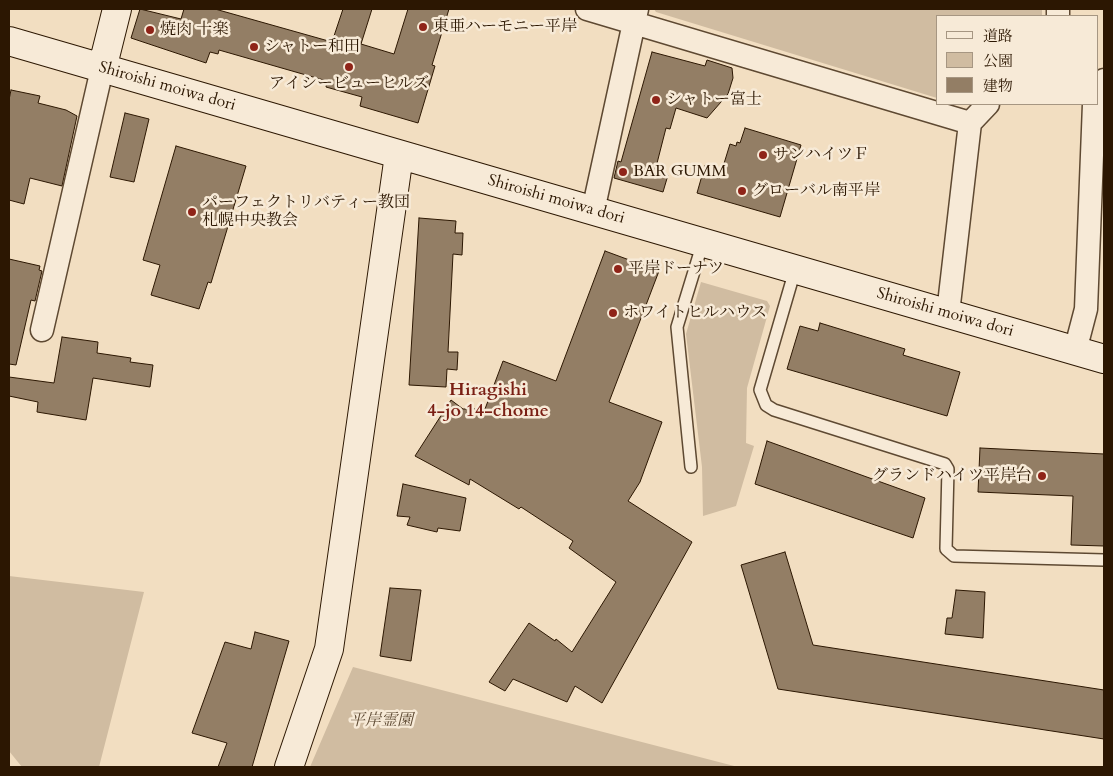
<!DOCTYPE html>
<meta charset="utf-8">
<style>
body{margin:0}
#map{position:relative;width:1113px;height:776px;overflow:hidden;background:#f2dec1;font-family:Cardo,"Noto Serif JP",serif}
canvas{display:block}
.frame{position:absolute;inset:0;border:10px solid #2c1702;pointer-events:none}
.legend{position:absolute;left:936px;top:15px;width:162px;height:90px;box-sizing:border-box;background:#f7ead7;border:1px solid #a69682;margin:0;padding:6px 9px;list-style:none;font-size:15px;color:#2c1702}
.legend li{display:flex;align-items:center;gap:10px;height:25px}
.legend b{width:25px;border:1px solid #a69682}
</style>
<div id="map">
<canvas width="1113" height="776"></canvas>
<div class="frame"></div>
<ul class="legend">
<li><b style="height:6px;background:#f7ead7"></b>道路</li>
<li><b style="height:14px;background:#d0bca1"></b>公園</li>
<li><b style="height:14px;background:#937e65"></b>建物</li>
</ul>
</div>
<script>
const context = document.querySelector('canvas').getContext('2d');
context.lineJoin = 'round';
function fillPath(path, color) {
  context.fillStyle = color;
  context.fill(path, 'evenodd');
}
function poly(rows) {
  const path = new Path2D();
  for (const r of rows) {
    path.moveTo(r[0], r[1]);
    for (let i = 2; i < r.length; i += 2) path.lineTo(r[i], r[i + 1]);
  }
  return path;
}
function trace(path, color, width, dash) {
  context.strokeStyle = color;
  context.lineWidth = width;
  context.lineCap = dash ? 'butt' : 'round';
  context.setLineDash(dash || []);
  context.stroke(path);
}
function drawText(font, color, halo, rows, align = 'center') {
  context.font = font + ' Cardo,"Noto Serif JP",serif';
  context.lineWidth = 5;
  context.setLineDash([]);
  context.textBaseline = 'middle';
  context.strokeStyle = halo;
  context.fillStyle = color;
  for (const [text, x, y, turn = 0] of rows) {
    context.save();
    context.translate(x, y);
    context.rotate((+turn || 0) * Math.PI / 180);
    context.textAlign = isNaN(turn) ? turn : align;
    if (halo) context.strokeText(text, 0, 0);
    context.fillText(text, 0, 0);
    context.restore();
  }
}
fillPath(poly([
 [654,9,1042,9,1042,16,937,16,937,98,656,12],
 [701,282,767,301,770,306,747,388,746,443,754,446,736,506,703,516,702,467,686,334],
 [9,576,144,592,99,767,22,767,9,751],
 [353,667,738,767,310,767]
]), '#d0bca1');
const building = poly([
 [140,9,181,19,184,9,215,9,332,42,343,9,372,9,361,44,394,54,408,9,449,9,432,65,435,66,418,123,360,106,362,97,326,87,327,81,219,50,218,54,210,52,206,63,131,38,140,9],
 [652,52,705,66,707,60,732,68,733,78,728,94,707,118,676,108,670,129,666,128,655,171,668,175,663,192,614,178,618,161,621,162,652,52],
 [11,90,40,96,38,103,66,110,77,116,62,186,30,178,24,204,9,200,9,100,11,90],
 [125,113,149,119,134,182,110,177,125,113],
 [745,128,801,145,780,217,697,193,705,165,722,170,730,144,736,146,737,142,740,143,745,128],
 [176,146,246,166,211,283,208,282,199,309,151,295,160,265,143,260,176,146],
 [419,218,456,221,455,233,463,233,462,255,453,254,448,352,458,352,457,370,447,369,446,387,409,385,419,218],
 [605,251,659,271,609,402,662,422,640,482,628,501,692,542,602,703,575,686,567,702,513,679,505,691,489,682,529,623,555,641,556,639,572,652,616,582,569,548,573,541,521,507,519,509,470,479,469,485,415,456,451,400,463,409,485,409,503,361,556,381,605,251],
 [9,259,40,266,39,270,42,271,35,301,31,300,16,365,9,364,9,259],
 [820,323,905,349,903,355,960,372,947,416,787,369,800,326,818,331,820,323],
 [62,337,98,342,97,353,131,358,130,362,153,365,150,387,93,378,86,420,37,412,38,402,9,396,9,377,54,383,62,337],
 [767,441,925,498,913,538,755,484,767,441],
 [980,448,1104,454,1104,546,1071,545,1073,496,978,492,980,448],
 [403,484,466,498,460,531,438,528,437,532,407,525,410,517,397,516,403,484],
 [785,552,813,645,1104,690,1104,739,778,689,741,565,785,552],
 [390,588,421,590,411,661,380,656,390,588],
 [956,590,985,592,983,638,945,634,947,618,952,618,956,590],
 [255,632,289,641,252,767,218,767,227,743,192,733,225,642,251,649,255,632]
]);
fillPath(building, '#937e65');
trace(building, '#2c1702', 1);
const lane = poly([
 [795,270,760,390,766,405,774,410,945,464,948,469,946,549,954,556,1104,560],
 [691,467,677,327,703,242]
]);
const street = poly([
 [587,9,970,123],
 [1058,16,1058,9],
 [1097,95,1104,80],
 [593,211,637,9],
 [948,313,970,123,988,104],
 [42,330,102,69],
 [1075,351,1086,309,1094,104]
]);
const secondary = poly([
 [9,41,1104,359],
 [102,69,117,9],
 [289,767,329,649,399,155]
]);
trace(lane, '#5e4932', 14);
trace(street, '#5e4932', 25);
trace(secondary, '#2c1702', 30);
trace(lane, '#f7ead7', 11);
trace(street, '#f7ead7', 22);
trace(secondary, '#f7ead7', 28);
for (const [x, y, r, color] of [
 [423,27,5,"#8f2418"],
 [150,30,5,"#8f2418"],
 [254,47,5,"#8f2418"],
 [349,67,5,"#8f2418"],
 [656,100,5,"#8f2418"],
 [763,155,5,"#8f2418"],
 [623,172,5,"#8f2418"],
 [742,191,5,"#8f2418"],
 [192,212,5,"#8f2418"],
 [618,269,5,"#8f2418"],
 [613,313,5,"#8f2418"],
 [1042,476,5,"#8f2418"]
]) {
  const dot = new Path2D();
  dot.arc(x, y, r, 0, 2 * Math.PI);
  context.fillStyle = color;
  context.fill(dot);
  trace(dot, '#f7ead7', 2);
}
drawText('16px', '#2c1702', '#f7ead7', [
 ["東亜ハーモニー平岸",433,27],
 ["焼肉 十楽",160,30],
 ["シャトー和田",264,47],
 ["アイシービューヒルズ",349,84,"center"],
 ["シャトー富士",666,100],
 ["サンハイツＦ",773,155],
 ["BAR GUMM",633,172],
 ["グローバル南平岸",752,191],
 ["パーフェクトリバティー教団",202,203],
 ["札幌中央教会",202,221],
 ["平岸ドーナツ",628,269],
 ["ホワイトヒルハウス",623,313],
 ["グランドハイツ平岸台",1032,476,"right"]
], 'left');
drawText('16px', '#2c1702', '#f7ead7', [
 ["Shiroishi moiwa dori",167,87,16],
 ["Shiroishi moiwa dori",556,200,16],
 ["Shiroishi moiwa dori",945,313,16]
]);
drawText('italic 16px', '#5d4932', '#f7ead7', [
 ["平岸霊園",381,721]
]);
drawText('bold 18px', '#7a1f14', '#f7ead7', [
 ["Hiragishi",488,391],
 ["4-jo 14-chome",488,412]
]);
</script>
